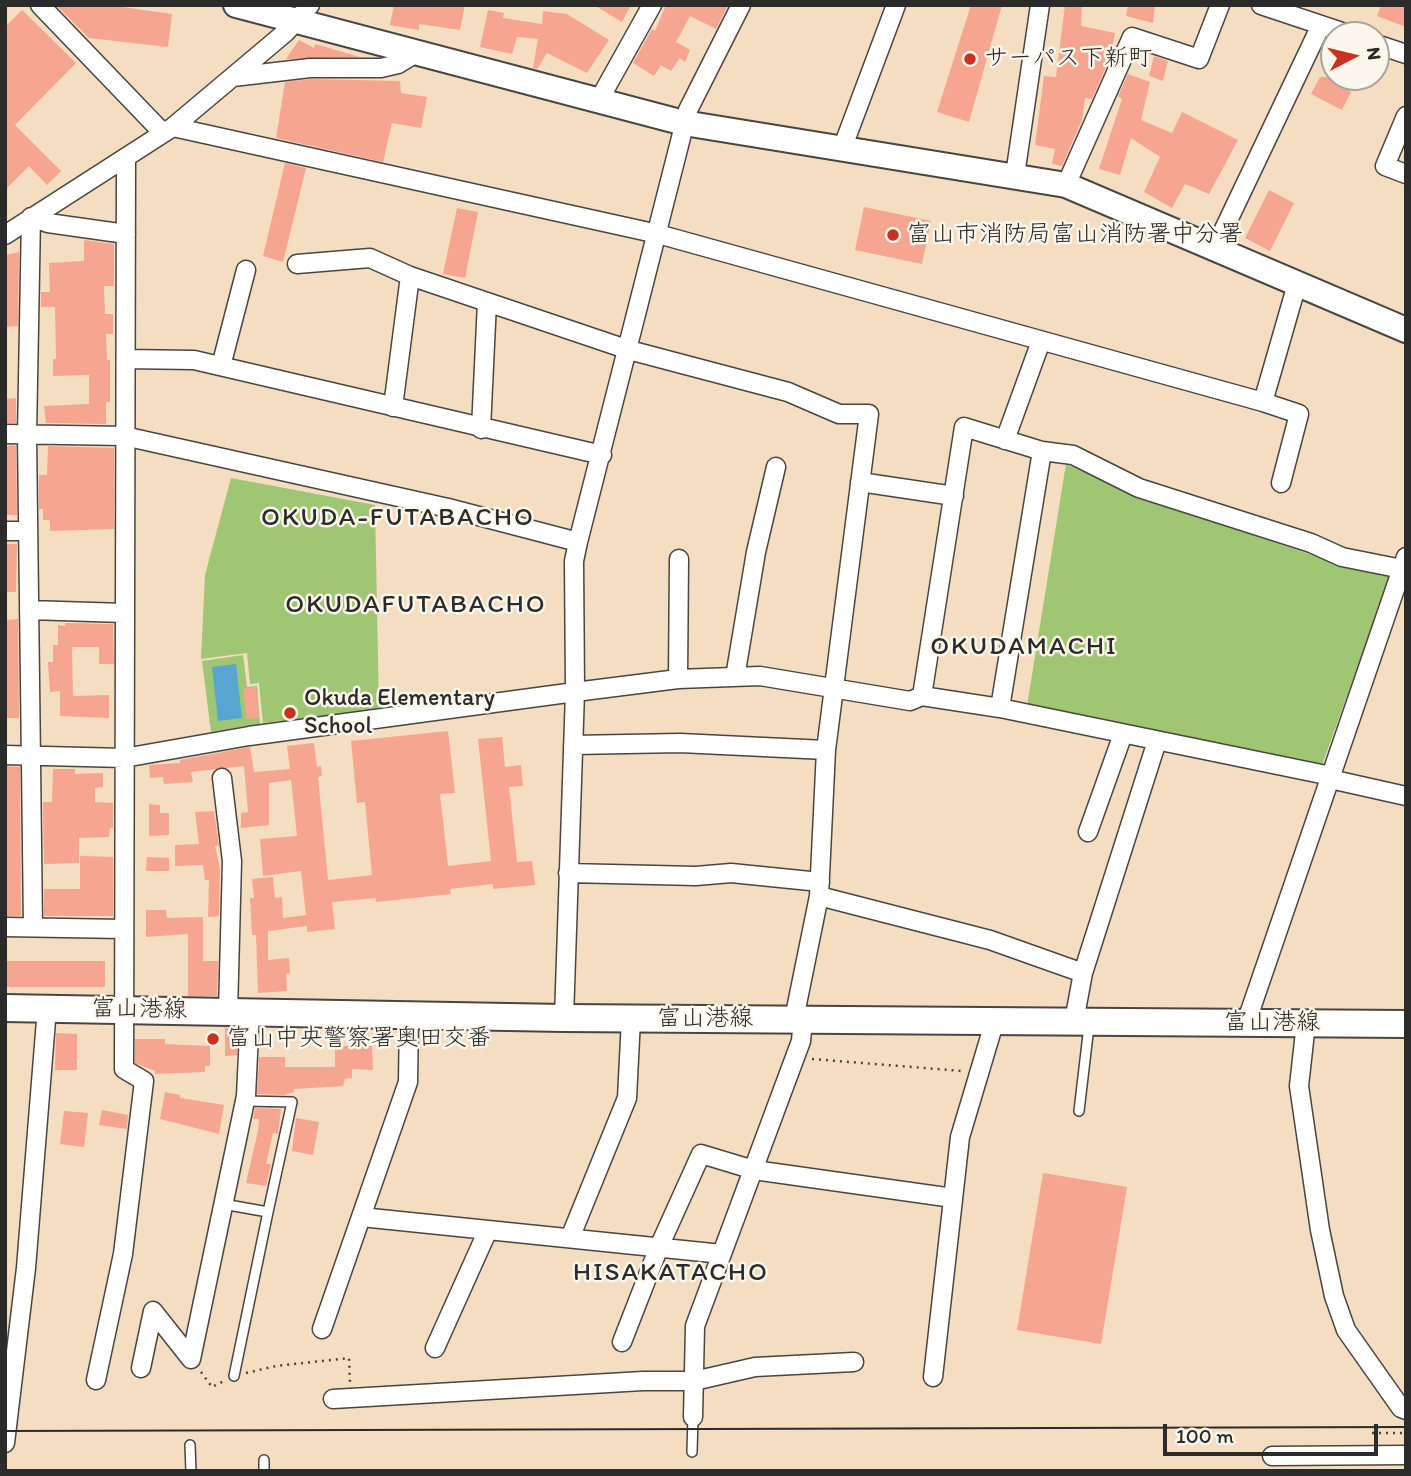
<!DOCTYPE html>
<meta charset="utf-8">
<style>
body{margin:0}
#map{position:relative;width:1411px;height:1476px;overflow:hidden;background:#f4ddc0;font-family:Itim,sans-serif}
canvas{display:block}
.frame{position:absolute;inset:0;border:7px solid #2b2b2b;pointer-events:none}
.north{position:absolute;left:1320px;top:21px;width:70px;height:70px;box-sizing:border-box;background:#fbf7ec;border:2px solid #a8a59f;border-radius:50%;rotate:83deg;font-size:19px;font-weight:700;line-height:28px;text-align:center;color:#2b2b2b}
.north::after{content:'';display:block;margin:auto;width:24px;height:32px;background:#c8321e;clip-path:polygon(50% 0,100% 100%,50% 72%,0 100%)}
.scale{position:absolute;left:1163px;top:1424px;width:215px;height:32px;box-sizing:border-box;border:4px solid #2b2b2b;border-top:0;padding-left:9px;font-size:21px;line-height:24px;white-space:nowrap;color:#2b2b2b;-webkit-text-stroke:5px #fbf7ec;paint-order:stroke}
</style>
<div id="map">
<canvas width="1411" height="1476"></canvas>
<div class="frame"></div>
<div class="north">N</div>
<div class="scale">100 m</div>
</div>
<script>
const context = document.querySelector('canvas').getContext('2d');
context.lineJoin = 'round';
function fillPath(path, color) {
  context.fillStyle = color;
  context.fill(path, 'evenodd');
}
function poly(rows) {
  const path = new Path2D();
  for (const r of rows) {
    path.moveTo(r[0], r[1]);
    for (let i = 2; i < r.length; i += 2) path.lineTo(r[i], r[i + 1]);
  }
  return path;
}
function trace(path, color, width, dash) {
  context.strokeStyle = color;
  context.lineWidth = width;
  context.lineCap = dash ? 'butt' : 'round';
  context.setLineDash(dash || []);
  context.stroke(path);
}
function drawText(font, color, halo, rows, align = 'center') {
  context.font = font + ' Itim,"Klee One",sans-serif';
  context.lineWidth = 5;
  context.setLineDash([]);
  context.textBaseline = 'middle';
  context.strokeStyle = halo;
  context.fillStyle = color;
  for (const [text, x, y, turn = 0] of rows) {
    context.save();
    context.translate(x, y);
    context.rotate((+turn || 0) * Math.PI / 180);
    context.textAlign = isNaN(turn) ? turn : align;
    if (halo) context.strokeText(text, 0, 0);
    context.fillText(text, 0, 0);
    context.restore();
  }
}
fillPath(poly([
 [1066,464,1142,498,1345,566,1390,577,1322,765,1027,706],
 [231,478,375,505,379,711,282,727,282,721,263,723,259,683,250,684,247,653,201,659,205,575],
 [243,655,247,687,257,686,260,724,211,732,202,661]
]), '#9fc672');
fillPath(poly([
 [236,664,242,718,218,721,212,667]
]), '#57a5d0');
fillPath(poly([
 [56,5,108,5,172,14,168,47,89,38],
 [394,5,465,5,460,30,419,24,419,30,390,25],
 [594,5,631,5,622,22],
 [666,5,728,5,716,29,690,16,676,42,690,50,685,62,680,58,671,71,661,65,654,76,633,63,652,29,655,31],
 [971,5,1002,5,969,122,937,112],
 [1065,5,1082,5,1081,26,1115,33,1110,58,1092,99,1085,98,1082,120,1062,166,1052,164,1055,149,1035,145,1044,76,1056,77],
 [1128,5,1155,5,1153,23,1126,16],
 [1381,5,1406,5,1406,27,1377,16],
 [22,10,76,63,15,125,61,171,47,185,29,166,5,190,5,27],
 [488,10,504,13,503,18,542,24,543,11,567,14,609,40,587,73,547,53,537,69,533,68,538,39,517,37,512,54,480,47],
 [299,40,314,48,315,44,360,57,286,59],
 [1154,56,1168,61,1163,81,1149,76],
 [1128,74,1150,82,1141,120,1172,133,1182,112,1238,140,1209,194,1185,184,1172,208,1144,192,1160,157,1131,138,1120,175,1099,169,1122,99,1118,96],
 [1320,77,1342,77,1338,85,1351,92,1342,110,1311,94],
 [311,79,400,81,401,93,427,97,421,128,392,123,383,162,276,138,285,82],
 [285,163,306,168,283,262,263,256],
 [1269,190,1294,203,1270,251,1245,238],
 [864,207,931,221,922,264,855,250],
 [457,208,478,212,465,278,443,274],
 [84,240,114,244,114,286,104,286,105,314,113,314,113,334,106,334,107,360,110,360,110,402,106,402,106,424,46,423,44,406,89,404,89,375,53,376,53,359,56,359,55,307,41,307,41,292,50,292,49,263,84,261],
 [19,252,18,326,5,327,5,255],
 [16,398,16,423,5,423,5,399],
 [10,445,16,446,17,515,5,515,5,448],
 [48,446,114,448,114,529,50,531,50,520,43,520,43,509,39,509,39,475,47,475],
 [5,544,17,544,16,592,5,592],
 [18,619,19,718,5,718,5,620],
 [65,623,113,624,114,664,99,664,99,647,72,647,73,696,109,695,109,718,60,716,60,691,50,692,48,662,53,662,53,645,58,645,58,625,65,626],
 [256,687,259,718,247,719,243,689],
 [448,731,455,793,440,794,448,866,491,861,478,739,502,737,505,767,521,765,523,786,509,787,517,862,532,861,535,885,493,889,493,884,450,889,451,894,376,902,376,898,332,902,335,929,307,932,307,926,268,931,268,960,289,958,290,973,286,974,287,991,258,993,256,935,252,935,250,898,254,898,252,879,273,877,275,898,282,897,283,918,306,915,301,871,263,876,260,839,297,836,291,780,269,783,269,825,241,828,241,813,248,812,244,766,191,772,193,782,164,784,163,777,150,778,149,765,180,763,180,760,250,747,254,772,290,769,287,746,314,743,317,767,321,766,322,776,318,777,328,880,372,875,365,802,357,803,351,741],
 [5,766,20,767,21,916,5,916],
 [53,769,75,769,75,774,103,773,103,787,95,788,95,802,113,803,113,828,110,828,109,837,79,838,79,863,44,864,43,802,52,802],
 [149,804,160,805,160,813,169,813,169,835,149,836],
 [214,811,219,846,215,846,220,869,219,916,208,917,209,880,205,880,203,865,175,866,175,845,199,844,195,812],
 [80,856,113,857,113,916,44,916,44,889,80,889],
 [147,857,169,858,169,871,146,871],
 [146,910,166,910,167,918,203,917,203,961,218,961,217,996,188,996,188,934,146,937],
 [5,961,105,961,105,987,5,987],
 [225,1028,238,1028,237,1055,225,1056],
 [56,1033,77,1034,77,1070,55,1070],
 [135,1039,165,1039,165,1044,210,1046,210,1066,205,1066,205,1072,155,1074,155,1071,135,1063],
 [335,1046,372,1046,373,1070,352,1069,352,1078,345,1079,343,1086,294,1089,294,1092,284,1095,257,1094,259,1057,285,1057,285,1067,335,1067],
 [165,1092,180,1095,180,1098,224,1105,219,1134,160,1119],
 [255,1108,281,1109,278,1134,273,1133,266,1164,271,1164,266,1186,246,1183,258,1131,259,1119,253,1119],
 [102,1110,128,1115,127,1129,99,1125],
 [64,1111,88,1113,84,1147,60,1144],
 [296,1118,319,1122,313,1155,292,1151],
 [1043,1173,1127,1187,1101,1344,1017,1330]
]), '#f6a590');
const lane = poly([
 [245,1101,292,1102,268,1212],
 [1079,1111,1089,1026],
 [223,1204,268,1212,234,1376],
 [190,1445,191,1471],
 [692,1452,693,1417],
 [264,1460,264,1471]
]);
const street = poly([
 [40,5,163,133],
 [1261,5,1351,35],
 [1376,44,1406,54],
 [233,77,310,68,381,68,398,64,416,53],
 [599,100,652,5],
 [1406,116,1385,166,1406,174],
 [173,127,658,234,1263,402,1297,284],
 [842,149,896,5],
 [1015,175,1040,5],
 [1066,185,1132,37,1199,59,1220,5],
 [5,235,173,127,286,32,310,5],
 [1215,248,1321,25],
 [297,264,370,258,410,276,629,350,788,392,839,414,869,414,826,750,819,896,794,1019],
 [127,359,194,360,602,455],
 [221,366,246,270],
 [1263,402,1299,414,1281,483],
 [393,407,410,276],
 [481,429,487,302],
 [5,434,124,436,448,508,578,542],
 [1005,440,1041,341],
 [860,482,954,496],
 [5,531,28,531],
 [29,610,124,613],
 [735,677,756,552,776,467],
 [678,679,679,559],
 [922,696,964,427,1042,451,1073,455,1139,488,1311,543,1342,557,1402,569],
 [1000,708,1042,451],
 [573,745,680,743,826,750],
 [5,755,124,758,249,736,575,692,678,679,760,676,910,701,922,696,1000,708,1331,776],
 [222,778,232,861,228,1012],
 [1330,779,1406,796],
 [1088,832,1123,734],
 [568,873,696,876,731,873,820,882],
 [819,896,990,940,1083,973,1074,1021],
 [5,927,124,929],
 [33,927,27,435,31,217,48,223,126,234],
 [1083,973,1157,741],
 [564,1018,575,692,574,561,578,542,688,110,741,5],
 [1246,1023,1406,557],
 [1306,1023,1299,1086,1320,1230,1334,1296,1346,1330,1401,1408,1406,1410],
 [361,1217,722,1254],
 [570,1238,627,1098,631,1019],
 [322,1329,408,1082,409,1016],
 [622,1342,659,1247,701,1154,754,1170,953,1198],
 [435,1348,488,1230],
 [191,1359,246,1096,250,1012],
 [141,1368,153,1311,191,1359],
 [933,1377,960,1137,995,1020],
 [96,1380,123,1254,144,1081,124,1069,126,159],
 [333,1399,643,1381,694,1381,755,1367,854,1362],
 [693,1417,695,1326,801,1041,803,1019],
 [5,1443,26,1268,47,1008],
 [1272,1456,1406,1455]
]);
const secondary = poly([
 [236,5,684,123,1066,185,1406,330]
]);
const primary = poly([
 [5,1008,564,1018,1406,1024]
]);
trace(lane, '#494641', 12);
trace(street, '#494641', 21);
trace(secondary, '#494641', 28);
trace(primary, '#494641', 30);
trace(poly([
 [812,1059,962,1071],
 [201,1372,212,1387,224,1381],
 [246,1373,276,1366,349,1358,350,1384],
 [1372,1433,1406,1433]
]), '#494641', 2.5, [2, 5]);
trace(lane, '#fff', 9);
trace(street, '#fff', 18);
trace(secondary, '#fff', 24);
trace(primary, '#fff', 26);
trace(poly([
 [5,1431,1406,1427]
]), '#2b2b2b', 2);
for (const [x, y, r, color] of [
 [970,59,7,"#c8321e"],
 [893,235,7,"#c8321e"],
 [290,713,7,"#c8321e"],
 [213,1039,7,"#c8321e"]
]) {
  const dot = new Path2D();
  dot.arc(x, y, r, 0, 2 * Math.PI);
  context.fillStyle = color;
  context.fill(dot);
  trace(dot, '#fbf7ec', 2.5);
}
drawText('24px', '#2b2b2b', '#fbf7ec', [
 ["サーパス下新町",984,59],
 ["富山市消防局富山消防署中分署",907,235],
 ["Okuda Elementary",304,699],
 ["School",304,727],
 ["富山中央警察署奥田交番",227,1039]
], 'left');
drawText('24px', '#2b2b2b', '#fbf7ec', [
 ["富山港線",139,1010,1],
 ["富山港線",705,1019],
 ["富山港線",1272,1023]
]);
context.letterSpacing = '2px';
drawText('26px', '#2b2b2b', '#fbf7ec', [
 ["OKUDA-FUTABACHO",398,518],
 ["OKUDAFUTABACHO",416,605],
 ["OKUDAMACHI",1024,647],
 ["HISAKATACHO",671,1273]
]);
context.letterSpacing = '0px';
</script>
